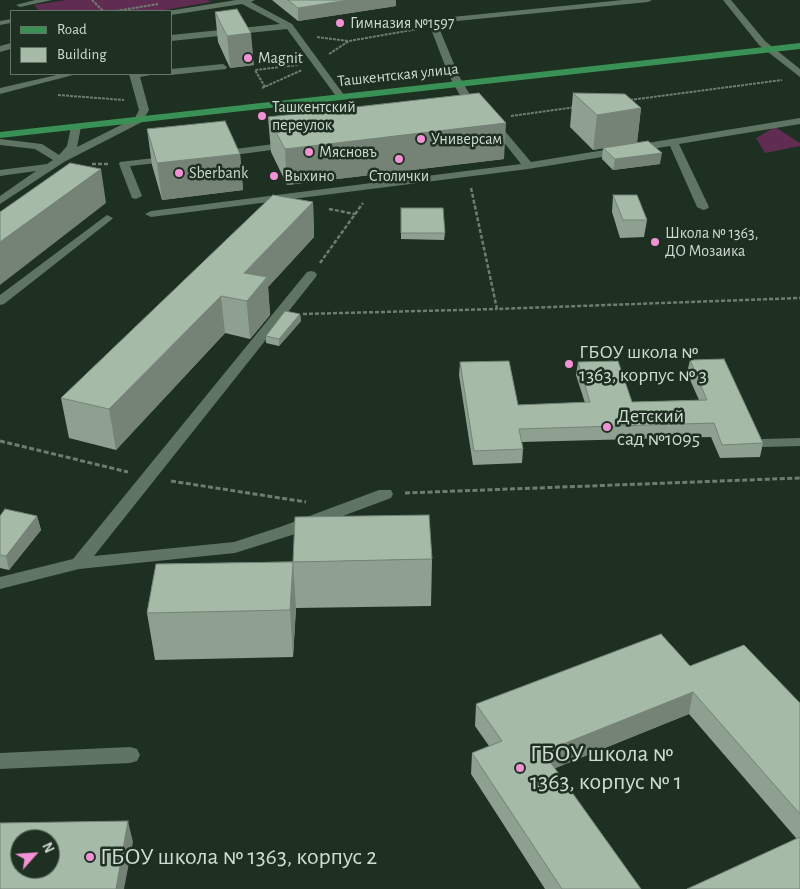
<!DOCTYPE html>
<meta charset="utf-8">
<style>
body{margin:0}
#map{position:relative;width:800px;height:889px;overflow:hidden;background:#1e3021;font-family:"Alegreya Sans",sans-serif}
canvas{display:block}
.legend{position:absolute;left:10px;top:10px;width:162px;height:65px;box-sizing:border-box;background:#1e3021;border:1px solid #657467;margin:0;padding:6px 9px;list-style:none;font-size:15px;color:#cfdbd1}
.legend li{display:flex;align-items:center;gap:10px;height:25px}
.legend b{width:25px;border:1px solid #657467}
.north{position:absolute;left:10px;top:829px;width:50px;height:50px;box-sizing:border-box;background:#1e3021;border:1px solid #657467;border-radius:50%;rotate:64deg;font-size:14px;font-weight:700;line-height:20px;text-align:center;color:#cfdbd1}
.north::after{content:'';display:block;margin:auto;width:18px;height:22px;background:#f391d6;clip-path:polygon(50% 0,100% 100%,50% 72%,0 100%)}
</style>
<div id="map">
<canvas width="800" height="889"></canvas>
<ul class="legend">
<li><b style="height:6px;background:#399155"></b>Road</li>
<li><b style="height:14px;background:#a5bba8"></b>Building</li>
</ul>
<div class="north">N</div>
</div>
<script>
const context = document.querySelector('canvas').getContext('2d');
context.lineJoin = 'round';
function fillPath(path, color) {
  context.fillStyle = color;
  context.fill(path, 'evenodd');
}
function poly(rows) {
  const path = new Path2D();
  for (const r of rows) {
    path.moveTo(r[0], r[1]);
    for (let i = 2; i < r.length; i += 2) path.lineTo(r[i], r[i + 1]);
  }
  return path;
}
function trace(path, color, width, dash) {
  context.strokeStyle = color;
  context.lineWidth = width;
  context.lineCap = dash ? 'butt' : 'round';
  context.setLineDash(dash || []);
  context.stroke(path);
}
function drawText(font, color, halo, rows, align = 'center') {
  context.font = font + ' "Alegreya Sans",sans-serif';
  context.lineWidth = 5;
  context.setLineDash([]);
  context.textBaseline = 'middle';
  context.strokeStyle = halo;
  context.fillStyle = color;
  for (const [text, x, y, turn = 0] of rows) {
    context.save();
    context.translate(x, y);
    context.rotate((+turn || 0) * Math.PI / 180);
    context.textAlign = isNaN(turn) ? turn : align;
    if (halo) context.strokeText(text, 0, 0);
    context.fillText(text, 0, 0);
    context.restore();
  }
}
fillPath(poly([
 [66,0,208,0,211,2,159,11,39,11,34,5],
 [775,127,800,143,800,146,765,153,756,138]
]), '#602c52');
trace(poly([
 [92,0,103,11],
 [116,11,158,4],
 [317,37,348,41],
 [329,54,349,41,418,29],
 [265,87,255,70,298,65],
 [262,88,302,70],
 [58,95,124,100],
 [630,100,782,80],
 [511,116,576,107]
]), '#6e7d70', 2, [3, 1]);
trace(poly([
 [92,164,109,164],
 [471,188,497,309,800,298],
 [329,209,355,214],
 [320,263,363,203],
 [303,314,497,309]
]), '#6e7d70', 2.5, [4, 2]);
trace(poly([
 [0,441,128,472],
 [171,481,306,502],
 [405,493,800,478]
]), '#6e7d70', 3, [5, 2.5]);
fillPath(poly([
 [35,0,52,0,20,7,16,5,35,0],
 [236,0,255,0,251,2,292,24,344,95,344,99,338,99,287,29,171,41,171,35,280,24,242,4,171,15,171,11,168,11,236,0],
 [623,0,652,0,648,2,437,23,459,76,473,100,493,117,531,162,800,118,800,124,679,144,709,207,707,209,703,210,697,207,670,146,528,169,151,217,145,214,151,211,521,164,487,121,464,102,449,76,428,21,432,19,623,0],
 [723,0,731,0,765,41,800,69,800,77,759,45,723,0],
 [11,19,11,23,0,25,0,21,11,19],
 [11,43,11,49,0,52,0,46,11,43],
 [223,64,227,67,226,69,171,75,168,74,171,74,171,69,223,64],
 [61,74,77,74,0,94,0,88,61,74],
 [129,74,156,74,140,77,149,110,142,122,64,162,0,204,0,196,36,171,0,176,0,170,47,164,53,160,35,149,0,145,0,139,42,144,59,155,67,146,71,127,76,124,81,127,77,147,135,118,139,110,129,74],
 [290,142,294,143,294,147,219,157,214,154,219,151,290,142],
 [171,156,175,157,175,161,130,166,142,196,136,199,132,198,119,164,120,162,171,156],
 [107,215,113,218,111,220,4,304,0,305,0,295,107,215],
 [311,271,315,272,317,275,315,278,94,556,234,542,280,527,379,490,391,490,393,494,391,498,292,535,235,553,79,569,0,589,0,577,73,559,307,272,311,271],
 [800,438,800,446,763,447,756,443,763,439,800,438],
 [130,747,137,749,140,755,137,761,130,763,0,769,0,753,130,747]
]), '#607463');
fillPath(poly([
 [800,43,800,49,0,138,0,132,800,43]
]), '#399155');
fillPath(poly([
 [272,0,396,0,396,6,298,21],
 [215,12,254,65,230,68,218,42],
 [573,93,641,108,637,142,660,164,613,170,602,159,603,148,593,150,570,127],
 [268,117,504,159,287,185,271,152],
 [147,129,240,154,243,190,162,200,152,165],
 [613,195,647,220,644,237,620,238,612,212],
 [313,202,314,237,268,287,270,315,250,339,225,333,116,450,69,438,61,398],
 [401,208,445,233,444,240,401,239],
 [300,314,301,321,279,346,266,343,266,336],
 [690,360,763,443,760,457,720,458,711,437,522,442,523,449,522,463,473,465,459,375,460,362,518,405,585,403,576,375,578,362,632,402,699,400,687,373],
 [0,516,37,516,41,530,9,570,0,568],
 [432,559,431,606,296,608,293,657,155,660,147,613,156,564],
 [690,666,800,703,800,889,796,838,689,714,555,768,641,889,545,889,471,774,472,753,489,746,475,726,476,704]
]), '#8ea190');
fillPath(poly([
 [348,0,396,0,396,6,298,21,298,8],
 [251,33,254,65,230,68,227,36],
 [641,108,637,143,593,150,597,115],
 [506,123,504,159,287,185,285,149],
 [662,153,660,164,613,170,615,159],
 [240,154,243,190,162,200,157,163],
 [101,169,106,203,0,285,0,242],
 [313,202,314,237,268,287,270,315,250,339,244,273],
 [221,296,225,333,116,450,109,409],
 [300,314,301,321,279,346,279,339],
 [37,516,41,530,9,570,6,556],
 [293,562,296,608,293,657,290,610],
 [693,692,689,714,541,774,543,752],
 [128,821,133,842,124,889,116,889]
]), '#748376');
const building = poly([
 [288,0,348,0,298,8,288,0],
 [237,9,251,33,227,36,215,12,237,9],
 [479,93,506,123,285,149,268,117,479,93],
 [573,93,625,94,641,108,597,115,573,93],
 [225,121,240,154,157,163,147,129,225,121],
 [648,141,662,153,615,159,603,148,648,141],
 [70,163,101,169,0,242,0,212,70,163],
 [273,195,313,202,244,273,267,277,247,301,221,296,109,409,61,398,273,195],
 [613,195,637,195,647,220,623,220,613,195],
 [401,208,443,208,445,233,401,233,401,208],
 [285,311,300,314,279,339,266,336,285,311],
 [724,359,763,443,722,445,714,423,519,429,523,449,474,451,460,362,509,361,518,405,590,402,578,362,618,361,632,402,707,400,690,360,724,359],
 [5,509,37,516,6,556,0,555,0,516,5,509],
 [429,515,432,559,293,562,295,517,429,515],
 [293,562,290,610,147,613,156,564,293,562],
 [661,634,690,666,744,645,800,703,800,814,693,692,543,752,641,889,562,889,472,753,502,741,476,704,661,634],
 [128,821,116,889,0,889,0,823,128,821],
 [20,839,50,839,50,869,20,869,20,839],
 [800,837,800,889,687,889,800,837]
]);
fillPath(building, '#a5bba8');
trace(building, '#748376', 1);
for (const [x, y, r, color] of [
 [340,23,5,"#f391d6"],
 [248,58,5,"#f391d6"],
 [262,116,5,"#f391d6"],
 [421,139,5,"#f391d6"],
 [309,152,5,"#f391d6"],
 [399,159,5,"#f391d6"],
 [179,173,5,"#f391d6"],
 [274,176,5,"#f391d6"],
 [655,242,5,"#f391d6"],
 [569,364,5,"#f391d6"],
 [607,427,5,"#f391d6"],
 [520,768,5,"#f391d6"],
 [90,857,5,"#f391d6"]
]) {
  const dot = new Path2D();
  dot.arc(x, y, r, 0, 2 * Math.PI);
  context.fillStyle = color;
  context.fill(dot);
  trace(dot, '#1e3021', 2);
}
drawText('16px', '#cfdbd1', '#1e3021', [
 ["Гимназия №1597",350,23],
 ["Magnit",258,58],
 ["Ташкентский",272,107],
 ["переулок",272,125],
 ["Универсам",431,139],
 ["Мясновъ",319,152],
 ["Sberbank",189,173],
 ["Выхино",284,176],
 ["Столички",399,176,"center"],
 ["Школа № 1363,",665,233],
 ["ДО Мозаика",665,251]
], 'left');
drawText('16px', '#cfdbd1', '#1e3021', [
 ["Ташкентская улица",398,75,-6]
]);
drawText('20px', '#cfdbd1', '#1e3021', [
 ["ГБОУ школа №",579,352],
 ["1363, корпус № 3",579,375],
 ["Детский",617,416],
 ["сад №1095",617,439]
], 'left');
drawText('24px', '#cfdbd1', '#1e3021', [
 ["ГБОУ школа №",530,754],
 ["1363, корпус № 1",530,782],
 ["ГБОУ школа № 1363, корпус 2",100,857]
], 'left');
</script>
